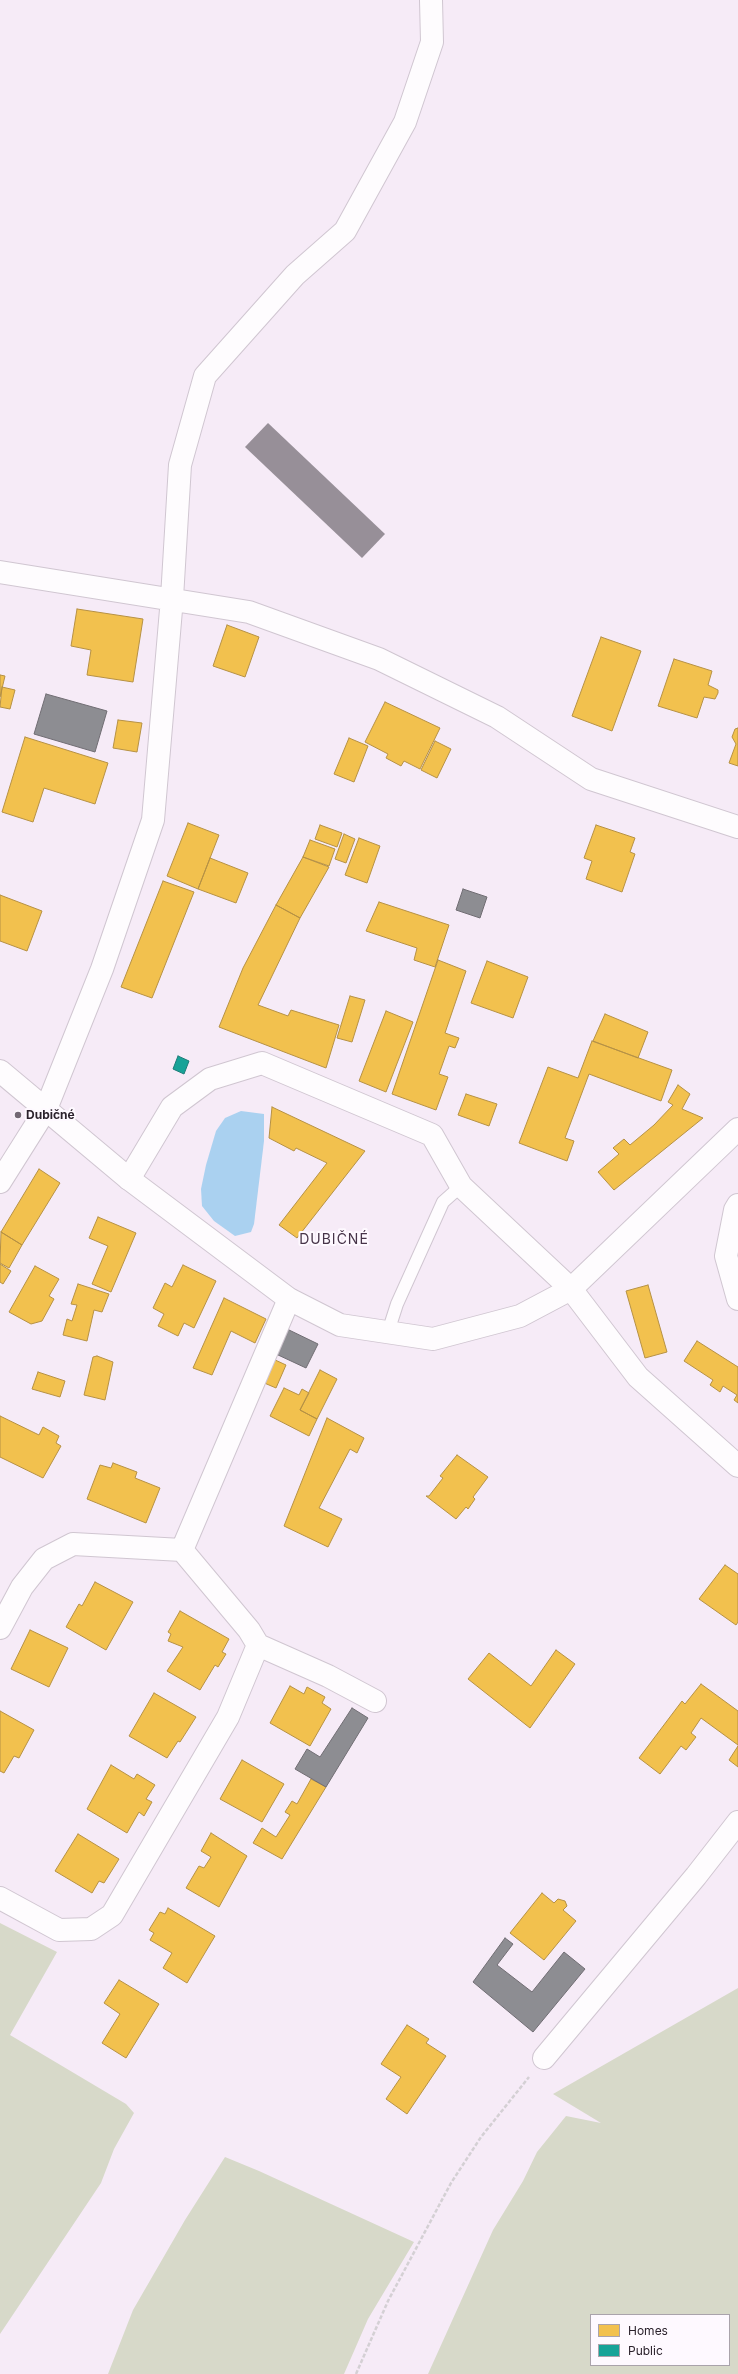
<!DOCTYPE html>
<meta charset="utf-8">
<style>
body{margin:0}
#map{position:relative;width:738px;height:2374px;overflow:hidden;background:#f6ebf7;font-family:Inter,sans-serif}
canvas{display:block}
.legend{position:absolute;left:590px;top:2314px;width:140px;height:52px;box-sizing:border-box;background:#fef9ff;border:1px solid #aaa3ab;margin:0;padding:5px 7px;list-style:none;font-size:12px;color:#2b222c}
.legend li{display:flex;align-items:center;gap:8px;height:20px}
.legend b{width:20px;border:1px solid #aaa3ab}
</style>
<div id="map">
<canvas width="738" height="2374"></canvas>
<ul class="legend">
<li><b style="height:11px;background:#f2c14e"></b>Homes</li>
<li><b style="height:11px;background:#17a398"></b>Public</li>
</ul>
</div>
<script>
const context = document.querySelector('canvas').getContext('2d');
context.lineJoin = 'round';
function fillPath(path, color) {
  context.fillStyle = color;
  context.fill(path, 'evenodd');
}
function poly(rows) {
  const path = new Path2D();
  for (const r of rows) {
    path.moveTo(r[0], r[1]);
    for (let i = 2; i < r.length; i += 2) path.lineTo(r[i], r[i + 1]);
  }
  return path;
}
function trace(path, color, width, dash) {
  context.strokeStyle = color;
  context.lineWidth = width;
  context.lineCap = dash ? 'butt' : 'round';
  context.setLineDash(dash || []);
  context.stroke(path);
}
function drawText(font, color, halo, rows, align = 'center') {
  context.font = font + ' Inter,sans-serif';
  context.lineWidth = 4;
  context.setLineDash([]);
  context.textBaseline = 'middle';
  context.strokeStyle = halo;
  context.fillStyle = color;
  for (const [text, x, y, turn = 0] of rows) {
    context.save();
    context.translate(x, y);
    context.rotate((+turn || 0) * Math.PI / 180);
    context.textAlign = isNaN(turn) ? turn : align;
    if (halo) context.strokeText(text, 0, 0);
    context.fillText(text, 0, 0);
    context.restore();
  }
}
fillPath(poly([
 [0,1923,57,1952,10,2035,126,2104,134,2113,114,2149,101,2183,0,2334],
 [738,1988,738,2374,428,2374,493,2230,523,2181,537,2152,566,2116,601,2123,553,2094],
 [591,2315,729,2315,729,2365,591,2365],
 [225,2157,259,2171,414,2242,368,2319,344,2374,108,2374,133,2310,185,2220]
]), '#d7d9c9');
fillPath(poly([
 [241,1111,264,1114,264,1141,254,1224,251,1232,235,1236,214,1221,202,1206,201,1189,206,1165,216,1131,225,1118]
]), '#aad1f0');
const homes = poly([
 [77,609,143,619,133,682,87,675,91,650,71,646,77,609],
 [227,625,259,637,245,677,213,666,227,625],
 [601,637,641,651,612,731,572,716,601,637],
 [674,659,712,671,708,685,718,690,718,693,715,699,704,697,697,718,658,706,674,659],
 [0,675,5,676,0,697,0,675],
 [2,687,15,690,10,709,0,707,2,687],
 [385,702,440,728,420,769,404,761,401,766,386,758,388,754,365,742,385,702],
 [118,720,142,723,137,752,113,748,118,720],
 [738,728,738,766,729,763,736,744,732,737,735,729,738,728],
 [25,737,108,763,95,804,44,788,33,822,2,812,25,737],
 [349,738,368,746,354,782,334,774,349,738],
 [435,741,451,749,437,778,421,770,435,741],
 [188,823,219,835,198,889,167,876,188,823],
 [320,825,342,833,337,847,315,839,320,825],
 [596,825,635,838,630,852,635,854,622,892,586,879,592,861,584,858,596,825],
 [344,834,355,839,346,863,335,859,344,834],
 [359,838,380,846,367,883,345,875,359,838],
 [310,840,335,849,329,866,303,857,310,840],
 [303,857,329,867,300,918,276,905,303,857],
 [210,858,248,873,236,903,198,889,210,858],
 [163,881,194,892,152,998,121,987,163,881],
 [0,895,42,911,27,951,0,941,0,895],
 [379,902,449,925,435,967,414,960,417,948,366,931,379,902],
 [276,905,300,918,258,1005,288,1016,291,1010,339,1025,326,1068,219,1027,243,968,276,905],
 [438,960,466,971,445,1033,459,1038,455,1048,449,1046,439,1074,448,1077,436,1110,392,1094,438,960],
 [487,961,528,977,513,1018,471,1003,487,961],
 [350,996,365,1000,352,1042,337,1038,350,996],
 [386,1011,413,1022,386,1092,359,1081,386,1011],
 [605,1014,648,1032,638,1058,593,1041,605,1014],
 [592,1041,672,1070,661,1101,589,1074,565,1138,574,1141,567,1161,519,1143,548,1067,578,1078,592,1041],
 [678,1085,690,1094,682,1109,703,1118,614,1190,598,1172,619,1154,613,1148,624,1139,630,1145,654,1125,673,1105,668,1102,678,1085],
 [466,1094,497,1104,489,1126,458,1115,466,1094],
 [272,1107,365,1151,297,1238,279,1225,327,1163,296,1148,294,1151,269,1138,272,1107],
 [39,1169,60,1183,22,1245,1,1232,39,1169],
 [98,1217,136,1233,111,1292,92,1284,108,1246,89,1238,98,1217],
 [1,1232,22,1245,9,1268,0,1263,1,1232],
 [0,1264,11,1271,3,1284,0,1282,0,1264],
 [183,1265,216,1281,194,1328,184,1323,178,1336,158,1326,164,1314,153,1308,165,1283,172,1287,183,1265],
 [35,1266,59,1279,49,1296,54,1299,42,1321,31,1324,9,1312,35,1266],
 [78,1284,109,1294,102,1312,94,1310,87,1341,63,1335,67,1319,72,1321,77,1305,71,1304,78,1284],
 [648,1285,667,1352,645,1358,626,1291,648,1285],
 [224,1298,266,1319,255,1343,231,1331,212,1375,193,1368,224,1298],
 [697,1341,738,1367,738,1403,734,1400,737,1395,723,1386,720,1392,710,1385,713,1380,684,1361,697,1341],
 [97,1356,113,1362,105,1400,84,1395,93,1357,97,1356],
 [273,1359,286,1365,276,1388,262,1382,273,1359],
 [320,1370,337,1379,317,1419,300,1410,320,1370],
 [38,1372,65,1381,60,1397,32,1389,38,1372],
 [284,1388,299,1395,302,1389,309,1393,300,1410,317,1419,309,1436,270,1416,284,1388],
 [0,1416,39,1435,43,1427,59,1436,56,1443,61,1446,43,1478,0,1457,0,1416],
 [327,1418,364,1438,357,1453,350,1449,319,1508,342,1519,328,1547,284,1526,327,1418],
 [457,1455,488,1477,473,1497,475,1499,468,1509,466,1507,456,1519,426,1496,429,1496,443,1478,440,1476,457,1455],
 [113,1463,137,1472,135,1478,160,1488,146,1523,87,1499,100,1465,111,1468,113,1463],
 [725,1565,738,1574,738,1622,736,1625,699,1599,725,1565],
 [95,1582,133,1602,106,1650,66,1627,79,1604,82,1606,95,1582],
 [180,1611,229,1639,222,1652,226,1654,218,1667,215,1665,200,1690,167,1671,183,1647,168,1641,171,1634,168,1632,180,1611],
 [30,1630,68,1648,49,1687,11,1669,30,1630],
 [556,1650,575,1664,530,1728,468,1679,489,1653,531,1686,556,1650],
 [701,1684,738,1711,738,1745,701,1718,691,1733,696,1737,686,1750,681,1746,660,1774,639,1758,682,1701,685,1704,701,1684],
 [290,1686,304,1694,307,1687,325,1697,322,1703,331,1709,310,1746,270,1723,290,1686],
 [154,1693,196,1717,180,1742,178,1741,167,1758,129,1736,154,1693],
 [0,1711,34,1730,19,1758,14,1756,4,1773,0,1771,0,1711],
 [738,1746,738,1767,729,1760,738,1746],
 [242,1760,284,1784,262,1822,220,1799,242,1760],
 [111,1765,134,1779,137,1774,155,1785,146,1799,152,1802,144,1816,139,1812,127,1833,87,1809,111,1765],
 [311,1779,326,1787,282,1859,253,1843,262,1828,276,1837,290,1815,285,1812,292,1801,297,1804,311,1779],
 [211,1833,247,1856,219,1907,186,1888,199,1866,204,1868,211,1857,201,1851,211,1833],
 [78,1834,119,1859,104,1883,99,1881,92,1893,55,1871,78,1834],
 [542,1893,554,1903,558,1899,565,1901,567,1906,563,1910,576,1921,544,1960,510,1933,542,1893],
 [168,1908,215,1936,187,1983,163,1968,172,1953,150,1940,154,1933,149,1930,160,1912,165,1914,168,1908],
 [119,1980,159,2004,126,2058,102,2043,120,2014,104,2003,119,1980],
 [407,2025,429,2039,426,2043,446,2056,407,2114,386,2099,401,2077,381,2064,407,2025]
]);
fillPath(homes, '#f2c14e');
trace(homes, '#b69144', 1);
const public = poly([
 [178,1056,189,1061,184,1074,173,1069,178,1056]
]);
fillPath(public, '#17a398');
trace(public, '#1d7c78', 1);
const industry = poly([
 [46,694,107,711,95,752,34,734,46,694],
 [463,889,487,897,480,918,456,910,463,889],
 [287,1329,318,1344,306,1368,276,1354,287,1329],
 [352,1708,368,1718,326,1787,295,1769,307,1749,320,1757,352,1708],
 [505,1938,513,1944,497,1965,532,1992,564,1952,585,1969,533,2032,473,1982,505,1938]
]);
fillPath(industry, '#8d8d92');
trace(industry, '#706d73', 1);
fillPath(poly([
 [268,423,385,534,362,558,245,447]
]), '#978f98');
const lane = poly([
 [388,1332,397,1304,443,1202,461,1186]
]);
const street = poly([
 [0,572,249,612,379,659,497,717,591,779,738,827],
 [129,1179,172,1107,210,1079,262,1063,432,1135,461,1186,571,1289,638,1377,738,1466],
 [0,1182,46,1109,102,969,153,820,172,598,180,465,205,376,295,275,345,231,405,122,432,42,431,0],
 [738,1205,735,1210,726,1256,738,1299],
 [182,1550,289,1299],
 [0,1628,22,1587,44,1559,73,1544,182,1550,249,1630,258,1645,228,1717,112,1915,91,1929,59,1930,0,1898],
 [258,1645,328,1676,375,1701],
 [544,2058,696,1876,738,1822]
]);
const secondary = poly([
 [0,1071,129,1179,289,1299,340,1325,433,1339,520,1316,571,1289,738,1129]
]);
trace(lane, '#d0c6d1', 14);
trace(street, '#d0c6d1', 24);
trace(secondary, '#d0c6d1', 24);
trace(poly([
 [356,2374,388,2301,451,2183,481,2137,529,2077]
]), '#d4d0d4', 2.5, [4, 2]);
trace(lane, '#fefcfe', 12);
trace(street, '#fefcfe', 22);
trace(secondary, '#fefcfe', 22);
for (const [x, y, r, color] of [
 [18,1115,4,"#726873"]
]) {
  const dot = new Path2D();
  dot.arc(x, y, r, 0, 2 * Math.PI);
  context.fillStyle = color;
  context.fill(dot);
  trace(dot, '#fef9ff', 1.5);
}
drawText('bold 12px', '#2b222c', '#fef9ff', [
 ["Dubičné",26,1115]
], 'left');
context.letterSpacing = '1px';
drawText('14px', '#473449', '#fef9ff', [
 ["DUBIČNÉ",334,1240]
]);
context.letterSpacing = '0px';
</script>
